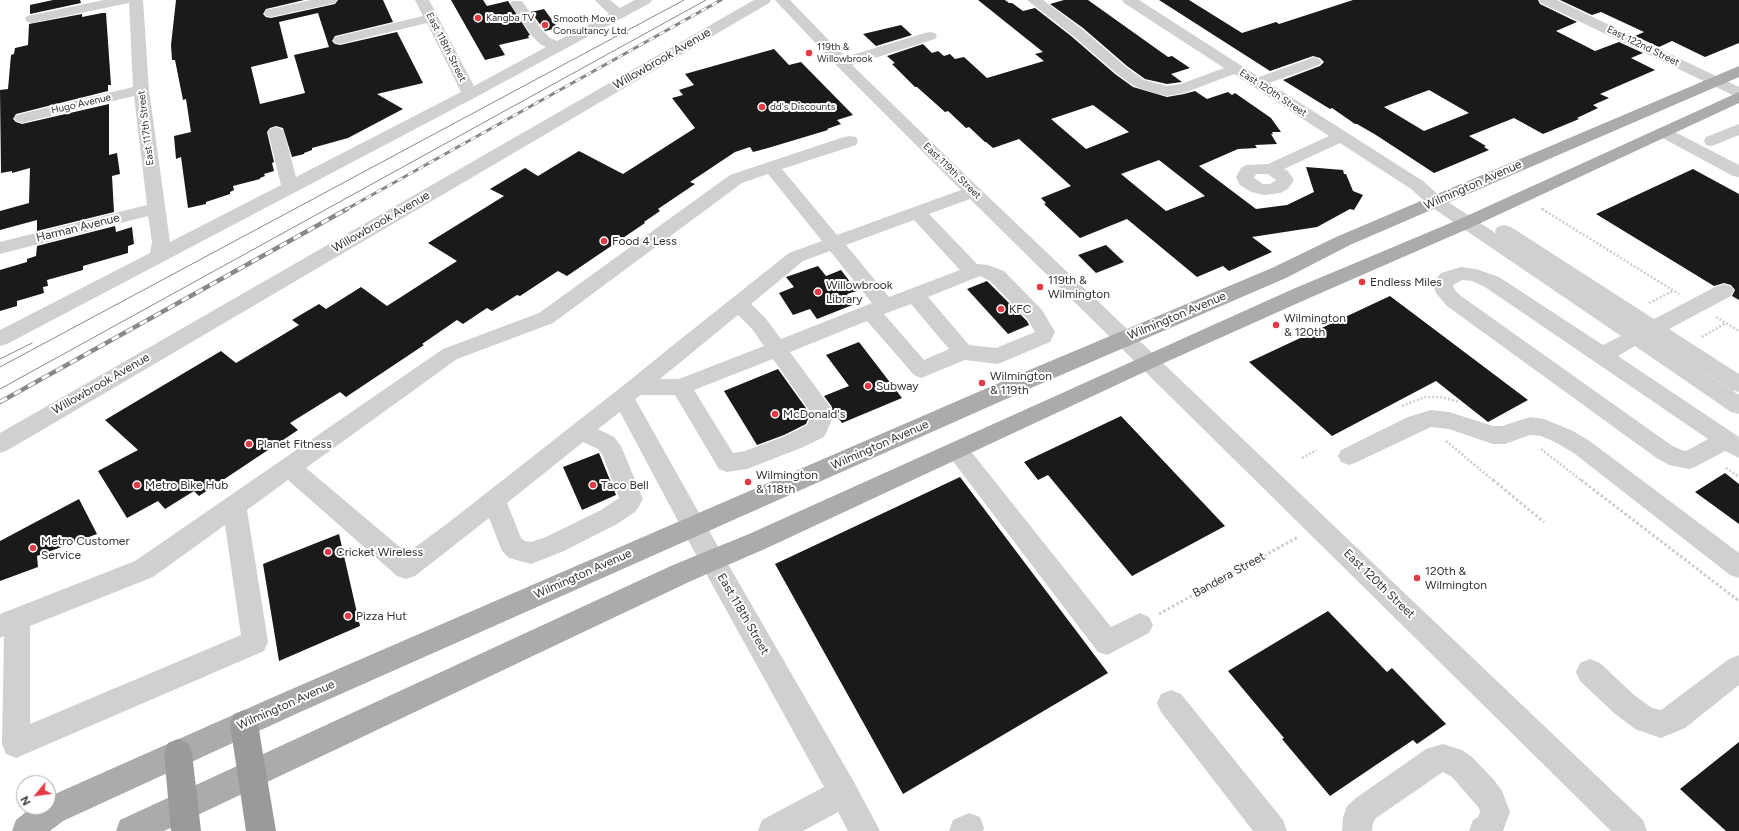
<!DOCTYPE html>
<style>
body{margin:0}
#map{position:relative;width:1739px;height:831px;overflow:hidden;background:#fff;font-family:Figtree,sans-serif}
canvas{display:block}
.north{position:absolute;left:16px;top:775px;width:40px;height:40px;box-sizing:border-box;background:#fff;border:1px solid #adadad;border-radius:50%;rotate:241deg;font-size:11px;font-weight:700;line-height:16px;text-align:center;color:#333}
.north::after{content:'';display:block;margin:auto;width:14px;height:18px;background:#e63946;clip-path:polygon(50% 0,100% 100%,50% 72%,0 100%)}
</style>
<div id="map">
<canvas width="1739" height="831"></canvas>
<div class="north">N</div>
</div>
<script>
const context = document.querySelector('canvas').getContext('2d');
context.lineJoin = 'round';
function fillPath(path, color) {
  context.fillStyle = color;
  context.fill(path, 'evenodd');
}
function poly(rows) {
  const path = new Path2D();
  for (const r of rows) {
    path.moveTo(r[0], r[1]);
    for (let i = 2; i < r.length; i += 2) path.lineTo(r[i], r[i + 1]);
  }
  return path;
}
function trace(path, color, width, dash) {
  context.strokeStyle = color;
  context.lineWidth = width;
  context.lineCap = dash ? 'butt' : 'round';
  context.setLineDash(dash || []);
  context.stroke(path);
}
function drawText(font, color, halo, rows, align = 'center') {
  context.font = font + ' Figtree,sans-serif';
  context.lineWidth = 4;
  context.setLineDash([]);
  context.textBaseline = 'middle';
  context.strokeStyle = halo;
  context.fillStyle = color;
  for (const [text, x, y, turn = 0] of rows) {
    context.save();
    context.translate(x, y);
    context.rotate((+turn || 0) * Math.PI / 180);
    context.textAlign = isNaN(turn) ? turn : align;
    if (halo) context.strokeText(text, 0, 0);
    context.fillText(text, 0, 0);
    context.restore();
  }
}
fillPath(poly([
 [53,0,80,0,81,3,30,14,30,5],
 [176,0,304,0,266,9,263,14,266,17,271,18,335,4,338,0,383,0,393,22,335,36,332,41,335,44,340,45,397,32,423,83,377,94,403,109,348,138,312,148,312,150,304,153,304,154,292,157,283,128,276,126,270,128,267,132,274,162,272,163,274,171,264,174,265,176,260,178,260,179,233,186,234,190,230,192,230,194,206,202,206,204,188,208,181,157,176,159,174,136,191,132,186,99,183,100,175,60,172,60,171,45],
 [318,13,329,47,294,55,305,93,260,104,251,67,288,58,279,22],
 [451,0,483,0,487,6,508,1,530,35,528,36,529,38,499,45,505,55,485,60],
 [978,0,1005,0,1009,3,1012,3,1023,11,1035,8,1071,36,1115,74,1133,87,1167,97,1184,94,1195,91,1207,99,1228,92,1232,95,1235,93,1271,118,1281,132,1272,132,1273,134,1271,134,1277,144,1255,145,1257,148,1238,149,1199,166,1256,209,1287,205,1314,192,1306,167,1343,170,1344,174,1346,174,1353,191,1363,195,1354,210,1350,209,1317,227,1252,237,1272,252,1229,271,1223,266,1197,277,1127,219,1080,238,1044,204,1046,203,1041,198,1071,186,1019,139,993,148,986,142,985,142,969,127,966,128,948,111,945,112,917,87,915,87,892,64,895,63,887,56,923,44,932,53,938,51,944,56,950,54,955,59,964,57,987,78,1044,61,1035,54,1043,52],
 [1093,105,1129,132,1086,149,1051,119],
 [1159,160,1205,196,1166,211,1121,174],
 [1064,0,1088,0,1168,57,1172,56,1190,68,1171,74,1182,82,1167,84,1145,79,1127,66,1083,28,1050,4],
 [1159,0,1189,0,1242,33,1276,22,1279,24,1353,0,1538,0,1540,4,1577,22,1556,31,1595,51,1619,42,1643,53,1631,58,1655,70,1600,94,1609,98,1593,105,1598,108,1577,118,1579,119,1543,134,1514,118,1469,136,1486,146,1484,147,1489,150,1434,173,1376,135,1357,124,1355,124,1332,108,1330,109,1283,80,1320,66,1324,62,1320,58,1313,56,1270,71],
 [1429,90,1469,113,1424,131,1384,107],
 [1560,0,1739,0,1739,43,1705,57,1672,41,1659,47,1635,36,1644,32,1601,12,1592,15],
 [544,9,558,28,545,31,531,12],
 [102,13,106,13,111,85,108,85,108,91,16,114,13,119,16,122,22,124,109,104,109,155,117,153,120,174,112,176,114,212,37,231,37,220,0,230,0,211,29,203,30,168,12,173,12,171,1,173,0,90,8,89,11,55,14,54,15,48,28,45,29,24,82,14,82,17],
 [901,25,912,35,876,46,863,34],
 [774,49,789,65,801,62,853,115,837,120,841,124,827,129,828,130,768,148,753,152,750,147,735,152,690,182,695,184,658,209,660,211,644,222,645,223,567,276,558,271,520,296,517,295,492,311,487,308,463,324,457,320,422,344,424,345,346,397,340,392,290,423,298,430,199,496,194,491,165,509,158,501,127,518,98,471,138,450,105,420,221,351,236,363,299,325,292,320,319,304,326,309,361,287,387,306,457,261,428,243,504,196,490,189,525,168,538,176,579,151,623,174,695,128,672,98,683,95,679,90,694,85,685,74],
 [1693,169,1739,194,1739,300,1732,296,1735,290,1731,285,1724,283,1714,286,1596,214],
 [115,226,116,232,132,227,134,244,128,246,128,253,83,266,83,270,47,280,48,286,43,287,44,293,17,301,17,306,0,311,0,270,27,262,27,259,36,256,37,246],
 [1106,245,1124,262,1096,273,1078,255],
 [818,266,826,276,841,270,857,291,847,294,855,304,817,319,810,309,793,315,779,293,794,287,786,277],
 [987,281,1027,321,1029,325,1008,334,967,289],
 [1390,296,1528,400,1488,422,1436,381,1332,436,1249,362],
 [859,342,902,398,842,423,836,415,833,416,832,407,824,396,849,386,826,355],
 [778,369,808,411,808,419,806,424,784,435,757,445,724,391],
 [1121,416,1225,526,1132,576,1048,475,1038,480,1024,462],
 [599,453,616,495,582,510,563,467],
 [1725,473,1739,484,1739,524,1695,492],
 [960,477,1108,673,903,794,775,564],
 [79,499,97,534,37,556,38,567,0,581,0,541],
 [339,534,360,626,279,661,263,564],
 [1328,611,1387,672,1392,668,1446,724,1417,744,1413,740,1330,796,1282,739,1284,738,1228,671],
 [1739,742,1739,831,1726,831,1680,789]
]), '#1a1a1a');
trace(poly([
 [1541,208,1544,210]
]), '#cdcdcd', 2, [1.5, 1.5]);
trace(poly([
 [1542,209,1679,294],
 [1649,303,1673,291],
 [1716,317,1739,331],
 [1702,337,1726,323],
 [1402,406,1425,397,1441,397,1459,402],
 [1446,441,1494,481],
 [1541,449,1582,481],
 [1302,458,1317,450],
 [1726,468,1739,477]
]), '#cdcdcd', 2.5, [2, 2]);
trace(poly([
 [1493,480,1544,522],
 [1581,480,1739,601],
 [1159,614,1298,537]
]), '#cdcdcd', 3, [2.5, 2.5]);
fillPath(poly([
 [104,0,143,0,149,90,170,242,281,185,268,132,270,129,276,127,282,129,284,132,296,177,461,92,427,23,340,44,335,43,333,40,335,37,423,16,415,0,429,0,474,86,546,47,540,44,532,36,510,4,512,1,522,1,542,30,550,38,557,41,609,14,595,0,610,0,620,8,635,0,652,0,650,3,476,97,7,344,0,346,0,330,150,253,152,242,148,216,0,254,0,242,147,205,134,96,22,123,16,121,14,118,16,115,133,87,129,3,32,23,27,22,25,19,27,16,32,15,104,0],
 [311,0,337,0,335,3,271,17,266,16,264,13,266,10,311,0],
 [754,0,771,0,769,3,8,450,0,453,0,433,754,0],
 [775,0,790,0,845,57,925,33,930,32,935,33,937,36,935,39,852,65,979,188,1643,820,1647,831,1611,831,970,199,929,214,977,264,988,265,1004,271,1042,310,1055,332,1050,342,998,364,965,360,921,378,914,375,867,321,790,352,831,408,832,419,827,431,824,437,801,448,747,469,727,472,719,469,675,395,641,395,635,399,721,552,854,782,880,831,848,831,838,812,803,831,758,831,762,820,824,787,703,568,620,412,598,429,614,437,621,446,643,499,639,506,635,512,617,524,564,551,531,564,509,558,502,551,489,518,415,576,406,579,397,576,288,480,247,510,268,642,264,651,16,758,6,754,2,744,4,636,0,638,0,614,135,561,443,349,539,313,730,175,844,137,850,136,856,137,858,141,856,145,782,169,837,235,961,190,837,66,775,0],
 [768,174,822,241,789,253,672,346,629,381,448,523,407,553,306,468,457,359,553,323,742,183,768,174],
 [914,220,960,270,889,297,846,245,914,220],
 [830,251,872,303,781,339,766,319,751,304,803,261,830,251],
 [980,276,990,281,1028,320,1035,332,996,348,969,345,928,297,980,276],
 [911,304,949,349,924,360,884,314,911,304],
 [738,315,752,329,764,346,679,379,660,379,738,315],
 [773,359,809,410,810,419,807,425,785,436,745,451,733,453,694,390,773,359],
 [583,442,598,449,603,456,619,498,601,510,546,537,531,542,525,541,521,538,507,503,583,442],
 [225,525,241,635,30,724,30,626,153,577,225,525],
 [1027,0,1043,0,1082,29,1126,67,1144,80,1167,86,1181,84,1224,68,1124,3,1122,0,1139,0,1259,77,1309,59,1314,57,1319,59,1322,62,1319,65,1269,83,1423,181,1442,198,1497,234,1495,231,1497,227,1504,225,1511,227,1654,319,1717,286,1724,284,1731,286,1734,291,1731,296,1669,329,1739,374,1739,392,1731,390,1652,337,1739,395,1739,414,1731,412,1635,346,1618,356,1739,437,1739,458,1725,451,1697,466,1689,469,1669,465,1655,457,1447,306,1436,293,1433,284,1436,279,1441,273,1461,267,1476,269,1499,277,1603,345,1621,336,1430,206,1411,189,1340,143,1284,169,1288,171,1294,180,1288,189,1280,193,1265,195,1251,192,1240,185,1236,177,1241,168,1246,165,1268,164,1329,136,1234,74,1184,93,1167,96,1147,91,1134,86,1116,73,1072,35,1027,0],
 [1256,174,1268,174,1276,180,1270,184,1263,184,1254,178,1256,174],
 [1462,280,1472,281,1485,287,1708,439,1686,451,1681,450,1671,445,1461,296,1455,290,1453,285,1462,280],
 [1539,0,1557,0,1739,87,1739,98,1541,3,1539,0],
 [1739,124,1739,135,1712,146,1706,145,1704,141,1706,137,1739,124],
 [1663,127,1669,129,1739,165,1739,177,1733,176,1657,135,1655,132,1657,129,1663,127],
 [1431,410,1449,412,1493,426,1502,426,1530,417,1544,419,1573,431,1591,442,1739,553,1739,578,1730,575,1575,454,1557,443,1541,436,1530,435,1505,444,1493,444,1449,429,1431,427,1357,462,1349,465,1341,462,1338,456,1341,450,1408,417,1431,410],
 [957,441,965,444,1111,627,1140,613,1149,617,1153,625,1149,633,1107,655,1098,652,949,456,946,450,949,444,957,441],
 [1739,655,1739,685,1685,728,1661,738,1635,729,1614,713,1580,681,1576,672,1580,663,1590,659,1600,663,1634,695,1652,708,1661,710,1729,659,1739,655],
 [1171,690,1181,694,1283,820,1287,831,1253,831,1161,712,1157,703,1161,694,1171,690],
 [1443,744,1462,750,1472,757,1494,780,1502,791,1510,812,1503,831,1469,831,1473,820,1478,817,1480,812,1479,808,1452,777,1443,772,1376,818,1373,823,1372,831,1342,831,1343,817,1347,806,1356,798,1426,749,1443,744],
 [969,813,980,817,984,828,983,831,949,831,953,820,969,813]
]), '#d0d0d0');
fillPath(poly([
 [1739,66,1739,77,1350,245,1286,278,1031,388,298,713,63,821,50,831,12,831,16,820,32,807,48,807,48,797,278,695,1015,376,1272,268,1336,237,1739,66],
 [1739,92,1739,103,1472,227,1307,299,1155,367,767,548,691,581,164,831,116,831,120,820,673,565,749,534,1293,289,1460,219,1739,92]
]), '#ababab');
fillPath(poly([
 [244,710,254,714,258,724,276,831,246,831,230,724,234,714,244,710],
 [178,739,188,743,192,753,201,831,171,831,164,753,168,743,178,739]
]), '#9a9a9a');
trace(poly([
 [0,359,32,343],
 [0,367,684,0],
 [0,389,706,0]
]), '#888', 1);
const railFar1 = poly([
 [345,210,721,0]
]);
const rail = poly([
 [0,402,347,209]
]);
trace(railFar1, '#888', 3);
trace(rail, '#888', 4.5);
trace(railFar1, '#fff', 2, [6]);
trace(rail, '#fff', 3, [8]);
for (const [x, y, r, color] of [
 [478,18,4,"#e63946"],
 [545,25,4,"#e63946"],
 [809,53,4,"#e63946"],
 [762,107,4,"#e63946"],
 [604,241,4,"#e63946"],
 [1362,282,4,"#e63946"],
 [1040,287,4,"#e63946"],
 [818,292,4,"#e63946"],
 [1001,309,4,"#e63946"],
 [1276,325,4,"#e63946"],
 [982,383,4,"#e63946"],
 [868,386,4,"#e63946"],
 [775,414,4,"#e63946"],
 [249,444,4,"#e63946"],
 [748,482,4,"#e63946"],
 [137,485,4,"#e63946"],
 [593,485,4,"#e63946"],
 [33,548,4,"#e63946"],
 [328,552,4,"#e63946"],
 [1417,578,4,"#e63946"],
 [348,616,4,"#e63946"]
]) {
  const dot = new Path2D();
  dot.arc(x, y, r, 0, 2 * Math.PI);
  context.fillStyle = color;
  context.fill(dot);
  trace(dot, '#fff', 1.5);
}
drawText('10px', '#333', '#fff', [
 ["Kangba TV",486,18],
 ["Smooth Move",553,19],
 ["Consultancy Ltd.",553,31],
 ["119th &",817,47],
 ["Willowbrook",817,59],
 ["dd's Discounts",770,107]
], 'left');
drawText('10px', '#333', '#fff', [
 ["East 122nd Street",1643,46,26],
 ["East 118th Street",446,47,63],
 ["East 120th Street",1273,93,33],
 ["Hugo Avenue",81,104,-13],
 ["East 117th Street",146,128,-97],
 ["East 119th Street",952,171,44]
]);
drawText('12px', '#333', '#fff', [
 ["Willowbrook Avenue",662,59,-30],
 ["Wilmington Avenue",1473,185,-24],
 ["Willowbrook Avenue",381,222,-30],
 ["Harman Avenue",78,228,-14],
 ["Wilmington Avenue",1177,316,-23],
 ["Willowbrook Avenue",101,384,-30],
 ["Wilmington Avenue",880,445,-24],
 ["Wilmington Avenue",583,574,-24],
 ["Bandera Street",1229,575,-29],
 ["East 120th Street",1379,584,44],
 ["East 118th Street",743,614,60],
 ["Wilmington Avenue",286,705,-24]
]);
drawText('12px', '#333', '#fff', [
 ["Food 4 Less",612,241],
 ["119th &",1048,280],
 ["Wilmington",1048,294],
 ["Endless Miles",1370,282],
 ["Willowbrook",826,285],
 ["Library",826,299],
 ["KFC",1009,309],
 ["Wilmington",1284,318],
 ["& 120th",1284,332],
 ["Wilmington",990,376],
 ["& 119th",990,390],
 ["Subway",876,386],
 ["McDonald's",783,414],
 ["Planet Fitness",257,444],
 ["Wilmington",756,475],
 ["& 118th",756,489],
 ["Metro Bike Hub",145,485],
 ["Taco Bell",601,485],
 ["Metro Customer",41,541],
 ["Service",41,555],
 ["Cricket Wireless",336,552],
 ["120th &",1425,571],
 ["Wilmington",1425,585],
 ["Pizza Hut",356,616]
], 'left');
</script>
